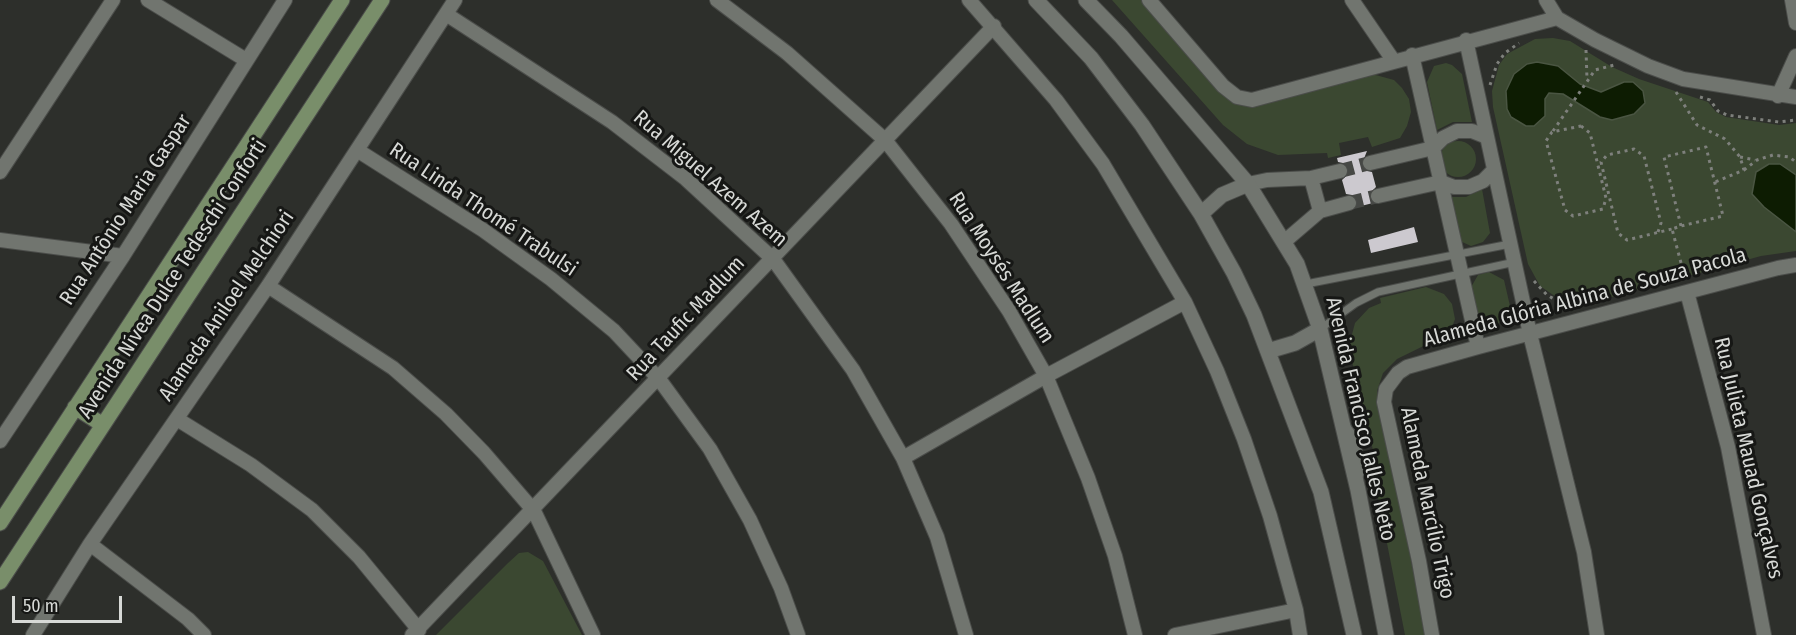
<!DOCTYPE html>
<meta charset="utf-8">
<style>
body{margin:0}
#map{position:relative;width:1796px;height:635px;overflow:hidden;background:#2d2f2b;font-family:"Fira Sans Condensed",sans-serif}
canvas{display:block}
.scale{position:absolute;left:12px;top:596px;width:110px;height:27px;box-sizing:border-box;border:3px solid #d7d9d6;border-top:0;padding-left:8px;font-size:18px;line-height:21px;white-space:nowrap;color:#d7d9d6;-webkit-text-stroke:4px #161715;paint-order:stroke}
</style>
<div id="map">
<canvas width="1796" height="635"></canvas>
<div class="scale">50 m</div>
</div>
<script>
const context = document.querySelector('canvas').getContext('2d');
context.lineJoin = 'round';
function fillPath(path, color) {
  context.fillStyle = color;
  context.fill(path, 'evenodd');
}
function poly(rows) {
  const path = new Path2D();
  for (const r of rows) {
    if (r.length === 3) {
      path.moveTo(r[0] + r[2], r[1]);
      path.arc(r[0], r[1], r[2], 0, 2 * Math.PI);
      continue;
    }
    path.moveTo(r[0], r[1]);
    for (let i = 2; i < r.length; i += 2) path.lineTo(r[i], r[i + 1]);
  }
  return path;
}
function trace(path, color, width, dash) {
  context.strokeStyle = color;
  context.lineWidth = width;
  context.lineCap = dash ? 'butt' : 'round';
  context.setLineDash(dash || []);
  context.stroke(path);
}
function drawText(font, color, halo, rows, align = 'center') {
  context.font = font + ' "Fira Sans Condensed",sans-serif';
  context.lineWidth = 6;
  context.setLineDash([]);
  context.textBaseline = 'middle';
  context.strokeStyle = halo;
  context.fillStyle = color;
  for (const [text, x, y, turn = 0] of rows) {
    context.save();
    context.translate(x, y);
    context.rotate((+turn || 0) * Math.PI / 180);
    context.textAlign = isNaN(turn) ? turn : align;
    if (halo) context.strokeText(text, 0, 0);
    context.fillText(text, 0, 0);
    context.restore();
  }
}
fillPath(poly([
 [1112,0,1141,0,1220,90,1235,102,1372,74,1394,80,1402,88,1409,99,1411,112,1407,126,1400,138,1372,147,1368,137,1339,143,1341,155,1328,158,1327,153,1278,155,1247,144,1223,125],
 [1553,38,1570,41,1612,67,1639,79,1708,102,1716,112,1726,117,1779,125,1796,123,1796,251,1761,256,1590,303,1562,301,1540,286,1528,264,1493,107,1492,91,1499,65,1507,54,1535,39],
 [1446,63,1452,65,1462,74,1472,122,1453,122,1437,130,1427,82,1434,66],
 [1458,159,18],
 [1482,189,1490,233,1483,242,1471,246,1460,241,1447,197,1466,197],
 [1489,272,1504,280,1510,306,1507,318,1493,326,1483,323,1476,316,1470,289,1478,275],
 [1426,287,1444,294,1452,304,1455,319,1450,333,1397,359,1383,373,1377,391,1426,635,1405,635,1374,477,1376,463,1351,357,1350,342,1355,323,1369,308,1381,303,1380,298],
 [528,552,543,561,582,635,436,635,508,563,519,553]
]), '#3b4831');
const water = poly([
 [1537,62,1558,66,1580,84,1601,92,1624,82,1633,82,1643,91,1645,103,1634,114,1612,120,1600,117,1563,94,1549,93,1545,99,1545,116,1534,126,1526,126,1511,117,1507,109,1506,91,1514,74,1527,64,1537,62],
 [1769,164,1780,164,1796,175,1796,232,1764,207,1752,194,1756,172,1769,164]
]);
fillPath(water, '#0d1c02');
trace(water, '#4a5542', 1.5);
fillPath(poly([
 [1367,151,1361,166,1367,171,1372,172,1376,187,1369,194,1373,203,1357,207,1357,200,1352,195,1346,194,1342,180,1348,174,1349,168,1343,163,1338,162,1337,158],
 [1414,227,1418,242,1371,253,1368,240]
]), '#ccc9cf');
trace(poly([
 [1340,171,1370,163],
 [1349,203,1378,196]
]), '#464845', 14, [14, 7]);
const service = poly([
 [1306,284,1510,244],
 [1320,329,1356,303,1378,292,1515,262],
 [1348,428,1356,439,1362,469,1358,479]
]);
const minor = poly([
 [148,0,246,60],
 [717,0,787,53,885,140,951,224,1009,311,1046,376,1088,478,1115,556,1135,635],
 [969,0,1056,100,1103,164,1185,302,1217,371,1244,439,1270,516,1296,610,1300,635],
 [1149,0,1223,86,1237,97,1252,100,1557,18],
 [1352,0,1393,60],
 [1546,0,1557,18,1595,40,1648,66,1683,79,1796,97],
 [1792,0,1796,23],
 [446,14,612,122,686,179,773,259,853,370,903,458,937,537,966,635],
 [1466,40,1530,334,1584,552,1597,635],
 [1412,55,1478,347],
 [1778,96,1796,56],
 [357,150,483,230,551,279,614,331,659,379,710,449,750,520,781,588,798,635],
 [1370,163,1433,148,1443,138,1457,131,1472,131,1487,137],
 [0,172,113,0],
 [1311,178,1320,211],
 [1248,184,1267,180,1311,178,1340,171],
 [1378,196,1441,182,1454,187,1469,187,1483,181,1494,170],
 [0,240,123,256],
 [1285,241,1320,211,1349,203],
 [268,286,393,368,446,414,484,453,534,511,593,635],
 [1687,292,1728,447,1764,635],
 [177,419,251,465,312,510,359,557,419,630],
 [0,441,123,256,285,0],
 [903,458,1046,376,1185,302],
 [90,544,188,619,204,635],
 [33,635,90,544,268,286,455,0],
 [412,635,994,26],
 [1175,635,1296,610],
 [1432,635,1419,561,1384,402,1386,389,1398,373,1407,367,1478,347,1778,268,1796,265]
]);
const tertiary = poly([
 [1036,0,1091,58,1142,125,1201,214,1234,273,1254,315,1321,492,1354,635],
 [1086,0,1121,36,1248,184,1297,264,1320,329,1358,490,1386,635],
 [1201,214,1222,195,1248,184],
 [1268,351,1295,343,1320,329]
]);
const secondary = poly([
 [75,407,103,425],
 [0,523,342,0],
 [0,582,382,0]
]);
trace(service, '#4b4d4a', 9);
trace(minor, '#4b4d4a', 16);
trace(tertiary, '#4b4d4a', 17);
trace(secondary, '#4b4d4a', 17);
trace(poly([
 [1586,50,1587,79],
 [1490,85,1497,64,1505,53,1519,43],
 [1676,92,1697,125,1725,139,1740,157,1744,170,1715,182],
 [1700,97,1710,100,1718,111,1727,115,1779,122,1796,120],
 [1581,126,1590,133,1606,198,1603,209,1573,216,1565,210,1546,141,1552,132,1581,126],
 [1553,131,1595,70,1614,65],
 [1740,157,1755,160],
 [1744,170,1757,160,1773,155,1789,157,1796,162],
 [1681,226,1664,157,1706,147,1723,216,1681,226,1672,229,1685,278],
 [1658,232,1661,223,1644,156,1634,149,1607,155,1601,162,1618,233,1627,240,1672,229],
 [1534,281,1547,295,1561,303,1579,305]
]), '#7e807c', 3, [3, 4.5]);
trace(service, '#71756f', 7);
trace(minor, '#71756f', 14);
trace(tertiary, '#71756f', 15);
trace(secondary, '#798e6a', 15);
drawText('21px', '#d7d9d6', '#161715', [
 ["Rua Miguel Azem Azem",710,179,41],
 ["Rua Antônio Maria Gaspar",126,210,-57],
 ["Rua Linda Thomé Trabulsi",483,210,34],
 ["Rua Moysés Madlum",1001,268,57],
 ["Avenida Nívea Dulce Tedeschi Conforti",173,279,-57],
 ["Alameda Glória Albina de Souza Pacola",1585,298,-15],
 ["Alameda Aniloel Melchiori",227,306,-56],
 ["Rua Taufic Madlum",686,319,-47],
 ["Avenida Francisco Jalles Neto",1360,419,77],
 ["Rua Julieta Mauad Gonçalves",1748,458,77],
 ["Alameda Marcílio Trigo",1427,503,78]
]);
</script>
